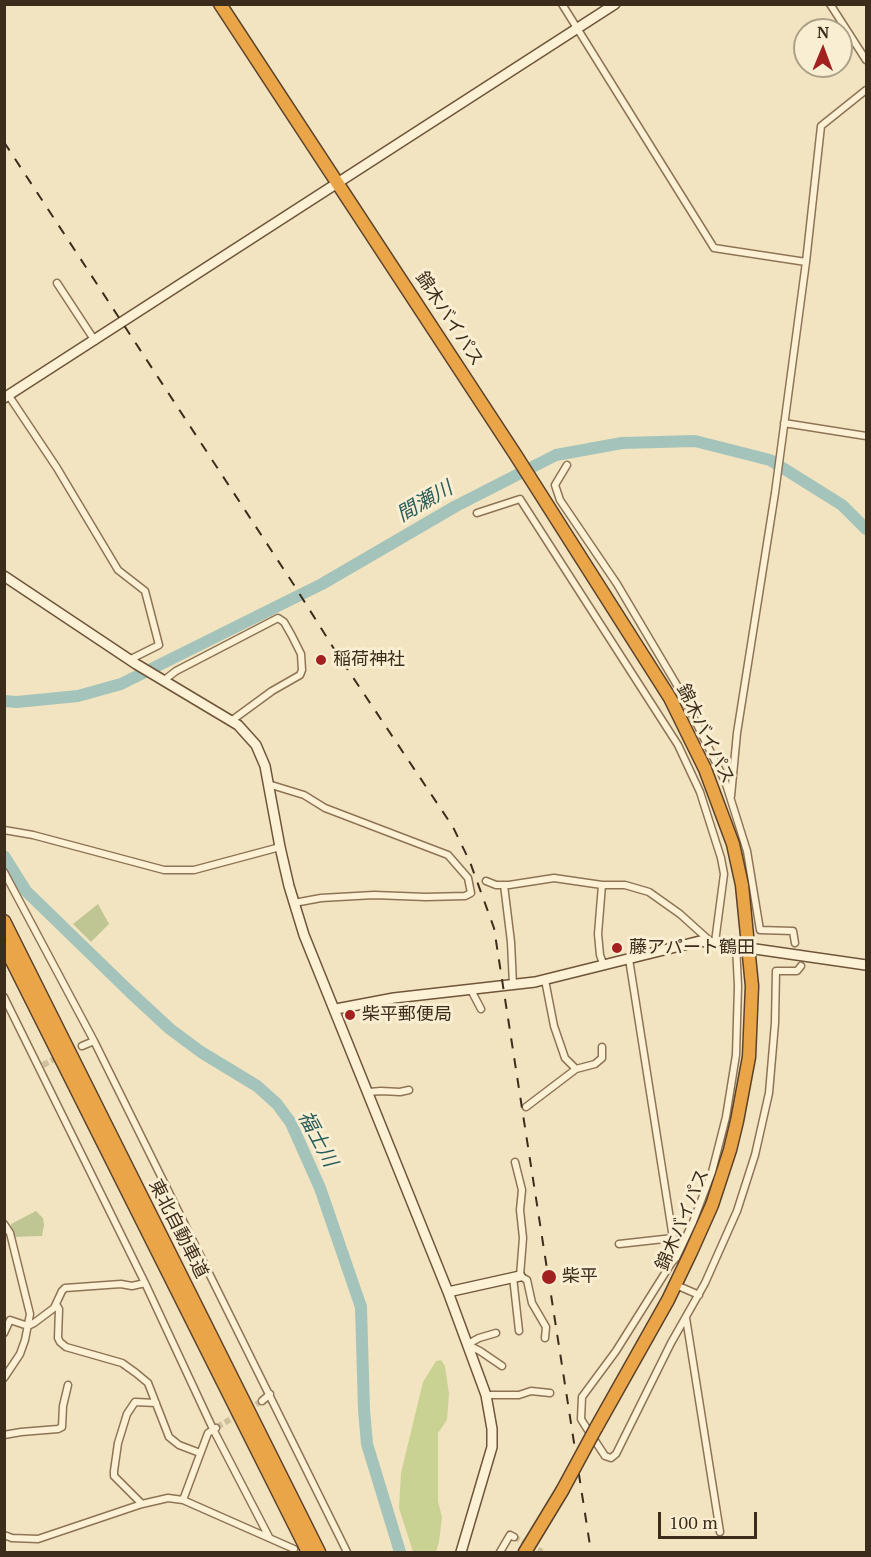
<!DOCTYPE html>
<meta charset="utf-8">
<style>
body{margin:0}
#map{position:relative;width:871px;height:1557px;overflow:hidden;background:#f2e4c0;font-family:"PT Serif",serif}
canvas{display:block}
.frame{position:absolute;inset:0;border:6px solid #3c2c1c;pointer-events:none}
.north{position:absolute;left:793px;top:18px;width:60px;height:60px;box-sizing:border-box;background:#f9eed1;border:2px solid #ada089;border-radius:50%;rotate:1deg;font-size:16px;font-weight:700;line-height:24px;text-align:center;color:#3c2c1c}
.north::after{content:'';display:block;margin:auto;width:21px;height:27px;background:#a32020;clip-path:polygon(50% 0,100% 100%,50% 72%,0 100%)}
.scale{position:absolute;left:658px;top:1512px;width:99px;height:27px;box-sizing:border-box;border:3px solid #3c2c1c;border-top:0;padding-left:8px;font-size:18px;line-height:21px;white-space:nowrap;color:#3c2c1c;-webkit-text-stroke:4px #f9eed1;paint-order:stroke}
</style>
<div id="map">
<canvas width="871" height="1557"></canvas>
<div class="frame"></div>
<div class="north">N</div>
<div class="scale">100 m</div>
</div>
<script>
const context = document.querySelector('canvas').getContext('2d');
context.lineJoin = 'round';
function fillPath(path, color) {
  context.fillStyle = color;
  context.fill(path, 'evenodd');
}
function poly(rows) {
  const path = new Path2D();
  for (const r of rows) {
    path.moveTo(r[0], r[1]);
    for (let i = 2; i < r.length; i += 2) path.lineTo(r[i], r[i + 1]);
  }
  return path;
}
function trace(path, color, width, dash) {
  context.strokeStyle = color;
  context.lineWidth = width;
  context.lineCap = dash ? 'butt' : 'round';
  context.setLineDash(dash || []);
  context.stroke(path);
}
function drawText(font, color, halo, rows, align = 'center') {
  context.font = font + ' "PT Serif","Noto Sans JP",serif';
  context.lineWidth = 6;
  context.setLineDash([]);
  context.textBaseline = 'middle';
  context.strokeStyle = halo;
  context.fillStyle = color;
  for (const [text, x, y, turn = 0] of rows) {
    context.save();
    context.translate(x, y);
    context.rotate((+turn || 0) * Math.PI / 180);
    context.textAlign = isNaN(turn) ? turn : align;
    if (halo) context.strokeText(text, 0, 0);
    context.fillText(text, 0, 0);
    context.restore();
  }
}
fillPath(poly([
 [441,1360,445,1366,449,1394,447,1420,438,1433,438,1501,442,1517,439,1542,436,1552,413,1552,399,1508,401,1473,423,1382,436,1361]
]), '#cad293');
fillPath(poly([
 [98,904,109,924,91,942,73,924],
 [36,1211,43,1218,44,1225,42,1236,12,1237,11,1224]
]), '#bfc693');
trace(poly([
 [4,701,17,702,78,696,121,684,322,584,456,506,556,455,622,443,695,441,770,460,842,505,866,529],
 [4,856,26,891,130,992,170,1029,201,1052,257,1086,277,1104,291,1123,320,1188,361,1307,364,1410,367,1444,400,1552]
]), '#a4c4bb', 12);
trace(poly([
 [43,1065,60,1056],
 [217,1427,262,1401],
 [514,1537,542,1552]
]), '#cebf9f', 6, [6, 3]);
const street = poly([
 [562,4,714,248,806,262],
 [830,4,866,60],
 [57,283,95,341],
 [9,396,57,468,118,570,145,591,159,645,129,660],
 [784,423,866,436],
 [567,465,555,485,560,500,617,584,681,692,725,781,747,851,760,930,793,931,795,943],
 [477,513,520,499,678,745,700,792,721,858,724,874,715,942],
 [163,681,176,671,278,618,284,622,292,636,301,654,302,670,300,675,272,691,231,721],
 [268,784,304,795,325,808,448,855,468,878,471,893,465,896,426,897,374,895,321,898,294,903],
 [731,796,737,733,775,493,806,262,821,126,866,90],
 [4,830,33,835,164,870,194,870,280,847],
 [4,872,94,1041,347,1552],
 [486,881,496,885,509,885,554,878,602,885,625,885,649,892,680,914,710,941],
 [504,885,511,942,513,985],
 [602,885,598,934,600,955,604,966],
 [736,945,738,986,736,1055,726,1117,712,1172,693,1222,676,1258,672,1262,616,1351,582,1397,581,1419,584,1424,605,1456,611,1458,616,1454,671,1343,705,1283,737,1211,755,1155,769,1093,775,1023,776,971,797,971,801,966],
 [629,959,676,1257],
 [545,980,554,1026,565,1058,576,1069,595,1064,602,1058,602,1047],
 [471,990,481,1009],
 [4,997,145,1283,213,1429,269,1537],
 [82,1046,94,1041],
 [369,1092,381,1091,400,1092,409,1090],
 [526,1107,576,1069],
 [515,1162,522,1190,520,1210,523,1238,520,1276,527,1280,532,1303,546,1327,545,1338],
 [4,1224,10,1233,30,1314,25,1340,20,1354,4,1378],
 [619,1244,673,1238],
 [513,1277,519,1331],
 [676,1285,699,1295],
 [56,1304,59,1309,58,1338,60,1342,66,1347,122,1363,136,1373,148,1383,169,1437,179,1445,200,1453],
 [686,1318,720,1532],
 [4,1333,10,1320,28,1326,34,1323,54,1308,62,1291,65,1288,121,1284,132,1286,145,1283],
 [468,1344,479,1338,496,1333],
 [468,1345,480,1351,502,1366],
 [486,1395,519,1395,531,1391,550,1393],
 [262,1401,270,1394],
 [4,1435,21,1432,58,1429,62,1427,63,1406,68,1385],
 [183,1500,208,1433,216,1428],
 [142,1504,114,1476,114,1471,118,1443,127,1414,135,1402,156,1403],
 [4,1535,12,1538,38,1539,142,1504,168,1498,183,1500,294,1549],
 [500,1552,510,1535,514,1537]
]);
const secondary = poly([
 [4,398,615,4],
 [4,576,136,664,238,725,256,745,265,766,280,847,289,886,304,935,448,1292,486,1395,492,1429,492,1447,461,1552],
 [336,1009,394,998,535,982,700,941,866,965],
 [448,1292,520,1276]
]);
const highway = poly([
 [220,4,515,454,670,698,705,769,733,844,742,885,752,986,749,1057,737,1121,730,1150,712,1205,691,1252,668,1300,596,1428],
 [4,921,319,1552],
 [4,945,308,1552],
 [525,1552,562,1491]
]);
trace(street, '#8e7456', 9);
trace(secondary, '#6f5539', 12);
trace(highway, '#5b422b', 15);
trace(street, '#fcf1d5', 6);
trace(secondary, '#fcf1d5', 9);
trace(highway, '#eaa548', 12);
trace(poly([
 [4,142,294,585,336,652,453,827,470,862,494,928,591,1552]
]), '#3c2c1c', 2, [10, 10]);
const highwayBridge = poly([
 [562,1491,596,1428]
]);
trace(highwayBridge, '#5b422b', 15, []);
trace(highwayBridge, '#eaa548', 12);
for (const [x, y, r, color] of [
 [321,660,6,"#a32020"],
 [617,948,6,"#a32020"],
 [350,1015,6,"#a32020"],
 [549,1277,8,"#a32020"]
]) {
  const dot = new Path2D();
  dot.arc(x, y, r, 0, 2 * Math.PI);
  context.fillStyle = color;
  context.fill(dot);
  trace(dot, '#f9eed1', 2);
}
drawText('18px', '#3c2c1c', '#f9eed1', [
 ["錦木バイパス",449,319,57],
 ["錦木バイパス",705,734,64],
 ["錦木バイパス",683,1220,-67],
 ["東北自動車道",178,1229,63]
]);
drawText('18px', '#3c2c1c', '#f9eed1', [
 ["稲荷神社",333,660],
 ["藤アパート鶴田",629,948],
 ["柴平郵便局",362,1015],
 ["柴平",562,1277]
], 'left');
drawText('italic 20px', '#2a5d5a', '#f9eed1', [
 ["間瀬川",425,502,-30],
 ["福士川",317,1139,62]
]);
</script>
